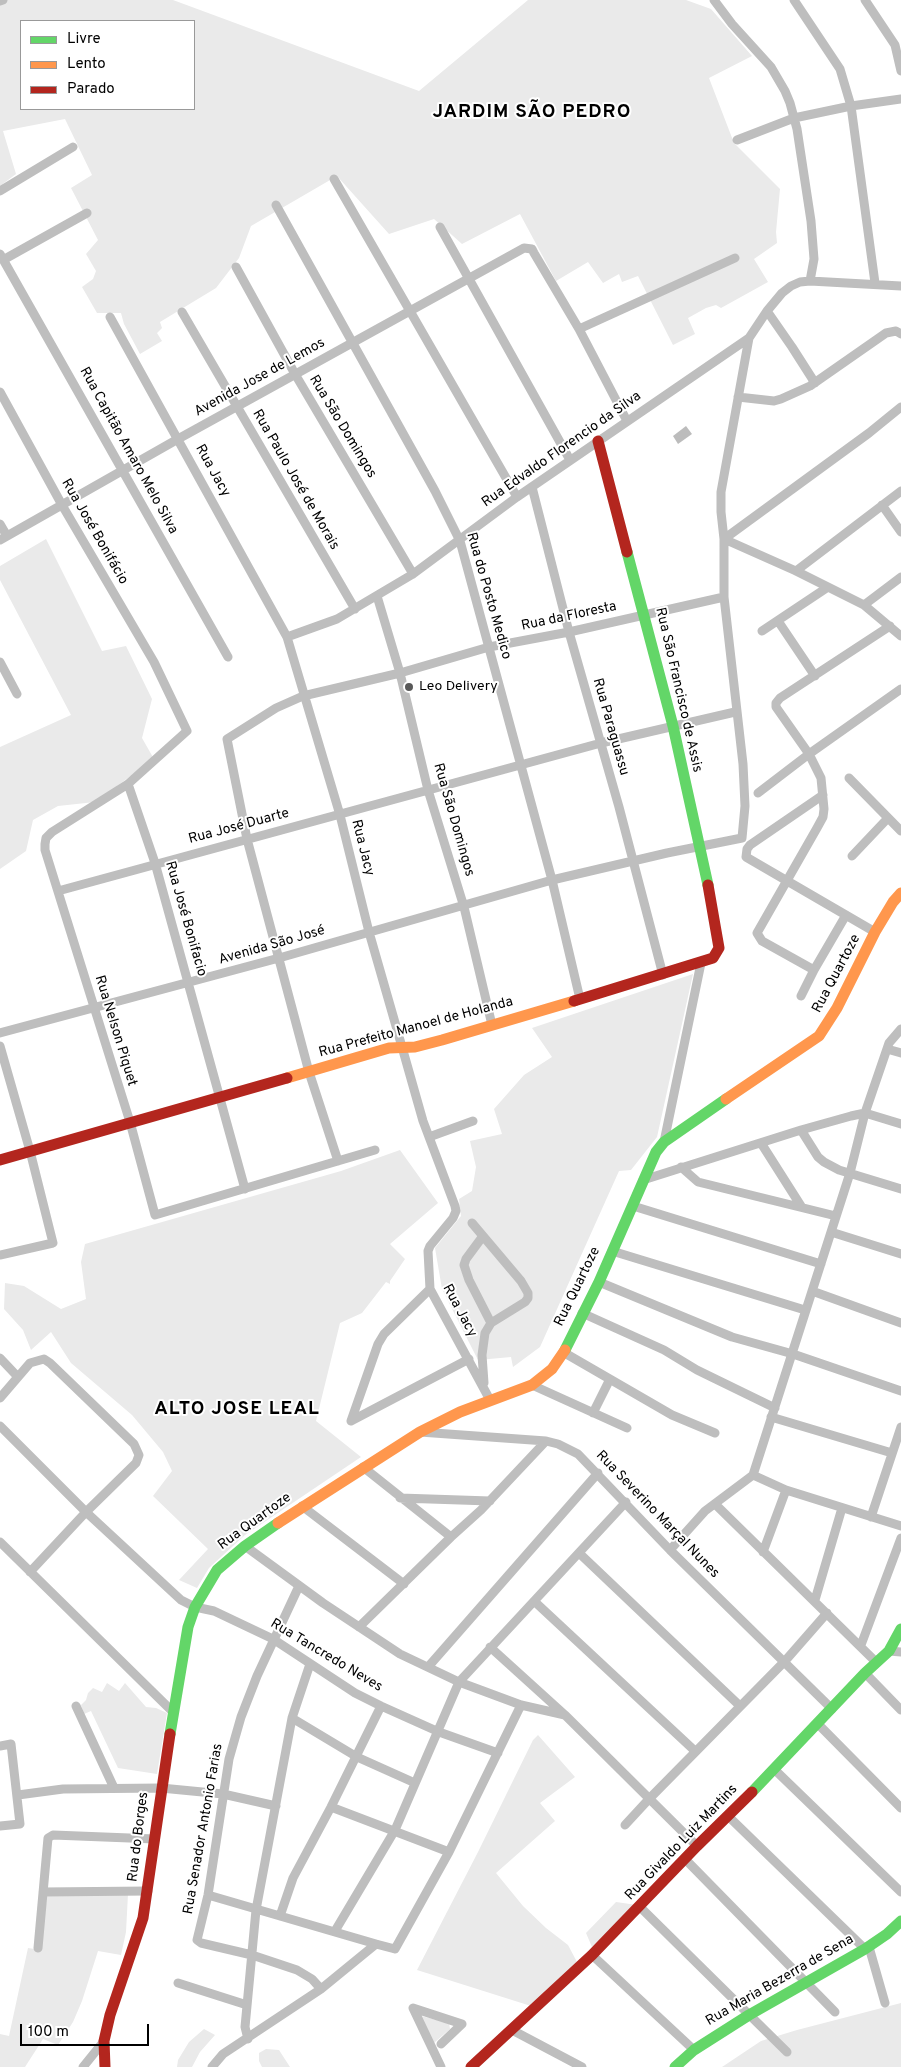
<!DOCTYPE html>
<meta charset="utf-8">
<style>
body{margin:0}
#map{position:relative;width:901px;height:2067px;overflow:hidden;background:#fff;font-family:Overpass,sans-serif}
canvas{display:block}
.legend{position:absolute;left:20px;top:20px;width:175px;height:90px;box-sizing:border-box;background:#fff;border:1px solid #999;margin:0;padding:6px 9px;list-style:none;font-size:15px;color:#000}
.legend li{display:flex;align-items:center;gap:10px;height:25px}
.legend b{width:25px;border:1px solid #999}
.scale{position:absolute;left:20px;top:2024px;width:129px;height:22px;box-sizing:border-box;border:2px solid #000;border-top:0;padding-left:6px;font-size:15px;line-height:18px;white-space:nowrap;color:#000;-webkit-text-stroke:4px #fff;paint-order:stroke}
</style>
<div id="map">
<canvas width="901" height="2067"></canvas>
<ul class="legend">
<li><b style="height:6px;background:#63d668"></b>Livre</li>
<li><b style="height:6px;background:#ff974d"></b>Lento</li>
<li><b style="height:6px;background:#b3261e"></b>Parado</li>
</ul>
<div class="scale">100 m</div>
</div>
<script>
const context = document.querySelector('canvas').getContext('2d');
context.lineJoin = 'round';
function fillPath(path, color) {
  context.fillStyle = color;
  context.fill(path, 'evenodd');
}
function poly(rows) {
  const path = new Path2D();
  for (const r of rows) {
    path.moveTo(r[0], r[1]);
    for (let i = 2; i < r.length; i += 2) path.lineTo(r[i], r[i + 1]);
  }
  return path;
}
function trace(path, color, width, dash) {
  context.strokeStyle = color;
  context.lineWidth = width;
  context.lineCap = dash ? 'butt' : 'round';
  context.setLineDash(dash || []);
  context.stroke(path);
}
function drawText(font, color, halo, rows, align = 'center') {
  context.font = font + ' Overpass,sans-serif';
  context.lineWidth = 4;
  context.setLineDash([]);
  context.textBaseline = 'middle';
  context.strokeStyle = halo;
  context.fillStyle = color;
  for (const [text, x, y, turn = 0] of rows) {
    context.save();
    context.translate(x, y);
    context.rotate((+turn || 0) * Math.PI / 180);
    context.textAlign = isNaN(turn) ? turn : align;
    if (halo) context.strokeText(text, 0, 0);
    context.fillText(text, 0, 0);
    context.restore();
  }
}
fillPath(poly([
 [0,0,173,0,419,91,528,0,686,0,711,9,752,56,709,78,734,143,780,189,776,232,777,243,754,259,768,282,721,308,716,305,706,308,688,318,695,334,673,345,638,276,622,282,619,274,603,283,588,262,556,281,520,214,462,244,434,219,389,234,337,176,251,226,239,258,216,288,160,322,162,328,157,333,162,341,140,354,124,324,121,313,97,313,82,287,93,279,96,271,86,254,98,240,71,188,92,175,65,119,3,131,16,174,0,186],
 [21,21,194,21,194,109,21,109],
 [46,539,102,651,126,646,152,699,142,738,154,759,95,802,58,806,33,820,26,851,0,869,0,747,71,715,0,580,0,566],
 [693,974,657,1137,631,1170,619,1171,540,1347,513,1367,511,1357,478,1360,442,1289,435,1248,461,1216,459,1199,472,1191,476,1167,470,1141,502,1134,494,1109,524,1075,552,1057,532,1028],
 [400,1150,438,1203,390,1244,405,1259,390,1281,390,1284,386,1282,362,1313,340,1323,316,1421,361,1457,245,1535,209,1568,197,1588,179,1580,208,1549,153,1496,172,1471,163,1452,132,1415,71,1363,51,1332,31,1350,23,1330,4,1309,5,1283,24,1286,61,1309,86,1299,81,1262,85,1244,341,1171],
 [107,1683,119,1691,125,1683,146,1707,156,1708,167,1713,157,1774,118,1768,91,1711,84,1714,81,1705,86,1700,88,1693,93,1688,102,1692],
 [538,1735,575,1777,540,1803,555,1821,496,1873,523,1906,546,1928,568,1945,577,1962,531,2006,417,1970,478,1852,533,1740],
 [128,1894,126,1932,121,1955,98,1951,82,2001,73,2022,58,2045,43,2039,25,2067,0,2067,0,2034,9,2036,28,1948,41,1950,47,1896],
 [616,1902,637,1905,592,1947,586,1933],
 [901,2003,901,2067,722,2067,761,2041,797,2030],
 [417,2015,449,2023,450,2029,434,2043],
 [204,2029,215,2035,200,2052,192,2067,177,2067,178,2060,189,2042],
 [266,2049,279,2050,290,2067,262,2067,259,2061,259,2053]
]), '#eaeaea');
fillPath(poly([
 [686,426,692,434,678,444,673,436]
]), '#bcbcbc');
trace(poly([
 [714,0,732,24,771,67,785,91,790,103,797,129,811,221,814,259,810,281],
 [794,0,840,69,851,106,875,283],
 [865,0,895,45,901,71],
 [0,1,3,0],
 [737,140,794,118,851,106,901,99],
 [334,179,517,497],
 [0,191,73,147],
 [276,205,435,491,460,541,552,880,580,999],
 [440,227,570,460],
 [0,254,228,657],
 [3,260,87,213],
 [236,267,295,374,413,574],
 [767,311,792,347,815,383],
 [182,312,355,609],
 [110,317,287,637,340,815,369,932,402,1047,423,1121,455,1206,456,1211,453,1218,430,1246,428,1251,430,1289,490,1400],
 [579,329,735,258],
 [0,392,62,505,154,662,187,731,128,784,52,832,46,838,45,844,45,850,130,1122,155,1215,375,1150],
 [738,397,774,401,781,399,810,386,886,333,896,331,901,334],
 [532,487,569,632,619,807,663,975],
 [882,505,901,532],
 [0,524,7,536],
 [724,539,869,433,901,407],
 [724,539,796,571,864,605,901,636],
 [0,540,178,439,524,248,532,249,534,253,579,329,627,421],
 [796,571,901,491],
 [377,596,400,673,428,790,464,907,492,1025],
 [864,605,901,577],
 [778,621,815,676],
 [762,631,828,587],
 [287,637,337,619,413,574,517,497,749,338,767,311,782,293,791,286,800,282,810,281,901,286],
 [0,662,17,694],
 [849,778,901,831],
 [128,784,155,863,245,1189],
 [758,793,809,754,901,689],
 [823,795,750,845,747,849,746,857,875,932],
 [852,856,888,818],
 [58,891,601,743,735,712],
 [846,915,814,970,762,941,757,933,817,828,823,817,824,809,821,778,809,754,776,707,776,703,780,698,890,626],
 [801,996,814,970],
 [0,1033,279,958,552,880,667,853,742,838,745,806,743,764,724,597,724,539,721,512,721,492,749,338],
 [0,1046,30,1151,53,1243,0,1255],
 [887,1049,901,1053],
 [801,1130,818,1157,824,1162,839,1170,901,1189],
 [429,1137,473,1121],
 [664,1142,701,963],
 [761,1143,801,1206],
 [338,1161,309,1072,247,839,227,739,276,708,303,696,400,673,489,647,569,632,724,597],
 [681,1167,698,1182,836,1216],
 [643,1180,801,1130,851,1116,865,1113,901,1124],
 [633,1206,821,1264],
 [472,1223,521,1281,528,1293,528,1298,525,1302,491,1323,485,1333,482,1355,484,1383],
 [831,1232,901,1254],
 [483,1236,466,1259,464,1265,469,1280,491,1323],
 [612,1251,805,1310],
 [599,1282,732,1337,793,1354,901,1391],
 [812,1291,901,1323],
 [582,1313,664,1350,697,1370,775,1408],
 [563,1352,672,1415,715,1433],
 [0,1358,17,1376],
 [532,1385,627,1428],
 [0,1398,30,1363,44,1359,50,1363,134,1444,139,1455,136,1463,86,1512,30,1572],
 [593,1413,610,1379],
 [771,1417,892,1453],
 [351,1421,378,1344,384,1334,430,1289],
 [351,1421,469,1359],
 [0,1426,86,1512,181,1600,195,1607,214,1611,273,1639,355,1693,381,1706,439,1732,498,1753],
 [420,1432,546,1441,558,1444,578,1454,670,1550,832,1709],
 [363,1467,451,1537],
 [753,1475,786,1490,901,1526],
 [400,1498,490,1501],
 [715,1504,876,1662],
 [302,1506,404,1584],
 [871,1517,901,1427],
 [0,1542,173,1712],
 [245,1546,323,1603,400,1654,459,1682,521,1705,565,1715],
 [670,1550,705,1511,753,1475,850,1173,865,1113,889,1043,901,1029],
 [763,1552,786,1490],
 [579,1553,740,1706],
 [299,1586,257,1676,241,1717,229,1759,208,1895,197,1940,201,1943,252,1955,297,1970,312,1979,321,1989],
 [815,1600,842,1508],
 [534,1601,695,1751],
 [359,1627,451,1537,481,1510,546,1441],
 [861,1645,901,1538],
 [490,1647,565,1715,697,1846],
 [889,1651,901,1652],
 [428,1667,598,1473],
 [865,1673,901,1710],
 [76,1706,114,1788],
 [292,1718,357,1757,415,1783],
 [817,1723,901,1808],
 [0,1746,11,1744,20,1824,0,1826],
 [775,1770,901,1892],
 [18,1795,63,1789,161,1788,223,1794,276,1806],
 [331,1807,449,1852],
 [728,1816,865,1949],
 [625,1825,649,1799,785,1661,827,1613],
 [685,1859,835,2012],
 [43,1892,148,1891],
 [208,1895,376,1944],
 [640,1907,787,2052],
 [280,1916,293,1878,331,1807,381,1706],
 [335,1931,395,1830,459,1682,626,1502],
 [869,1947,885,2003],
 [38,1948,48,1838,53,1835,155,1839],
 [592,1955,694,2050],
 [178,1983,247,2005],
 [512,2030,582,2067],
 [248,2039,245,2027,256,1910,292,1718,310,1664],
 [83,2067,104,2041],
 [212,2067,223,2054,321,1989,376,1944,395,1949,449,1852,521,1705],
 [441,2067,413,2008,462,2024,441,2044]
]), '#bebebe', 9);
trace(poly([
 [627,552,673,726,708,885],
 [565,1350,599,1282,656,1152,664,1142,726,1099],
 [170,1734,188,1627,195,1607,217,1570,245,1546,278,1523],
 [752,1792,865,1673,889,1651,901,1629],
 [675,2067,694,2050,749,2015,865,1949,887,1934,901,1921]
]), '#63d668', 11);
trace(poly([
 [287,1078,389,1048,415,1047,442,1040,574,1001],
 [726,1099,819,1036,837,1008,875,932,893,902,901,893],
 [278,1523,420,1432,460,1412,532,1385,552,1369,565,1350]
]), '#ff974d', 11);
trace(poly([
 [598,441,627,552],
 [574,1001,713,958,719,948,708,885],
 [0,1160,287,1078],
 [105,2067,104,2041,110,2015,143,1918,170,1734],
 [471,2067,592,1955,697,1846,752,1792]
]), '#b3261e', 11);
for (const [x, y, r, color] of [
 [409,687,5,"#595959"]
]) {
  const dot = new Path2D();
  dot.arc(x, y, r, 0, 2 * Math.PI);
  context.fillStyle = color;
  context.fill(dot);
  trace(dot, '#fff', 2);
}
drawText('14px', '#000', '#fff', [
 ["Avenida Jose de Lemos",260,378,-29],
 ["Rua São Domingos",342,427,59],
 ["Rua Edvaldo Florencio da Silva",562,450,-35],
 ["Rua Capitão Amaro Melo Silva",128,451,61],
 ["Rua Jacy",212,471,61],
 ["Rua Paulo José de Morais",295,480,60],
 ["Rua José Bonifácio",94,532,60],
 ["Rua do Posto Medico",488,596,74],
 ["Rua da Floresta",569,617,-12],
 ["Rua São Francisco de Assis",678,690,77],
 ["Rua Paraguassu",610,727,74],
 ["Rua São Domingos",453,820,74],
 ["Rua José Duarte",239,827,-15],
 ["Rua Jacy",362,848,76],
 ["Rua José Bonifacio",185,919,74],
 ["Avenida São José",272,946,-16],
 ["Rua Quartoze",837,974,-62],
 ["Rua Prefeito Manoel de Holanda",416,1028,-15],
 ["Rua Nelson Piquet",115,1031,73],
 ["Rua Quartoze",578,1287,-64],
 ["Rua Jacy",459,1311,62],
 ["Rua Severino Marçal Nunes",657,1515,46],
 ["Rua Quartoze",255,1522,-36],
 ["Rua Tancredo Neves",326,1656,31],
 ["Rua Senador Antonio Farias",204,1829,-80],
 ["Rua do Borges",139,1837,-83],
 ["Rua Givaldo Luiz Martins",682,1843,-46],
 ["Rua Maria Bezerra de Sena",780,1981,-30]
]);
drawText('14px', '#000', '#fff', [
 ["Leo Delivery",419,687]
], 'left');
context.letterSpacing = '1px';
drawText('bold 19px', '#000', '#fff', [
 ["JARDIM SÃO PEDRO",532,113],
 ["ALTO JOSE LEAL",237,1410]
]);
context.letterSpacing = '0px';
</script>
